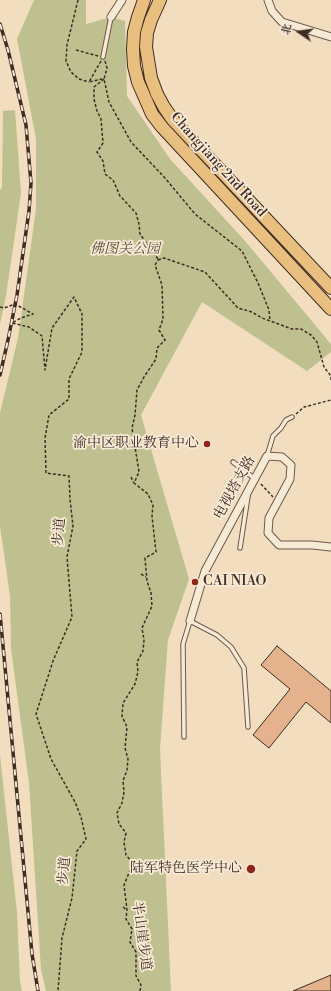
<!DOCTYPE html>
<meta charset="utf-8">
<style>
body{margin:0}
#map{position:relative;width:331px;height:991px;overflow:hidden;background:#f2debf;font-family:"Libre Bodoni","Noto Serif SC",serif}
canvas{display:block}
.north{position:absolute;left:279px;top:12px;width:40px;height:40px;-webkit-text-stroke:3px #f7ead5;paint-order:stroke;rotate:283deg;font-size:11px;font-weight:700;line-height:16px;text-align:center;color:#402c25}
.north::after{content:'';display:block;margin:auto;width:14px;height:18px;background:#402c25;clip-path:polygon(50% 0,100% 100%,50% 72%,0 100%)}
</style>
<div id="map">
<canvas width="331" height="991"></canvas>
<div class="north">北</div>
</div>
<script>
const context = document.querySelector('canvas').getContext('2d');
context.lineJoin = 'round';
function fillPath(path, color) {
  context.fillStyle = color;
  context.fill(path, 'evenodd');
}
function poly(rows) {
  const path = new Path2D();
  for (const r of rows) {
    path.moveTo(r[0], r[1]);
    for (let i = 2; i < r.length; i += 2) path.lineTo(r[i], r[i + 1]);
  }
  return path;
}
function trace(path, color, width, dash) {
  context.strokeStyle = color;
  context.lineWidth = width;
  context.lineCap = dash ? 'butt' : 'round';
  context.setLineDash(dash || []);
  context.stroke(path);
}
function drawText(font, color, halo, rows, align = 'center') {
  context.font = font + ' "Libre Bodoni","Noto Serif SC",serif';
  context.lineWidth = 3.5;
  context.setLineDash([]);
  context.textBaseline = 'middle';
  context.strokeStyle = halo;
  context.fillStyle = color;
  for (const [text, x, y, turn = 0] of rows) {
    context.save();
    context.translate(x, y);
    context.rotate((+turn || 0) * Math.PI / 180);
    context.textAlign = isNaN(turn) ? turn : align;
    if (halo) context.strokeText(text, 0, 0);
    context.fillText(text, 0, 0);
    context.restore();
  }
}
fillPath(poly([
 [34,0,86,0,86,24,111,17,125,21,127,96,170,159,246,242,331,344,331,352,307,371,202,302,141,415,189,579,168,640,160,749,171,991,46,991,41,970,29,783,11,649,10,596,0,526,0,413,18,338,36,209,36,139,17,39],
 [15,110,21,193,6,296,0,324,0,190,2,187,3,111],
 [0,755,17,912,20,981,22,991,0,991]
]), '#bfc08f');
const building = poly([
 [277,646,331,691,331,723,306,702,269,748,253,735,290,689,261,665,277,646],
 [331,975,331,991,293,991,331,975]
]);
fillPath(building, '#e4b38e');
trace(building, '#402c25', 1);
const lane = poly([
 [103,57,111,17],
 [267,456,273,436,281,428,286,420,292,417],
 [233,462,255,479],
 [240,548,248,496],
 [184,737,183,644,190,621,217,635,231,647,244,668,248,727]
]);
const street = poly([
 [268,0,272,11,282,22,331,37],
 [111,17,122,0],
 [190,621,205,571,267,456,282,457,291,465,290,479,269,518,268,533,279,545,312,545,331,547]
]);
const primary = poly([
 [144,0,138,17,134,32,133,49,134,66,138,82,152,114,162,127,331,309],
 [160,0,151,20,147,33,146,47,151,78,157,94,164,107,173,120,331,288]
]);
trace(lane, '#6c584c', 5.5);
trace(street, '#6c584c', 9);
trace(primary, '#402c25', 14);
trace(poly([
 [78,0,67,45,66,61,71,72,79,79,89,82],
 [76,50,98,56],
 [101,61,89,82,102,79],
 [105,61,107,68,104,79,109,102,131,142,165,178,195,214,242,251,258,283,269,310,270,321],
 [104,79,94,87,94,99,97,111,101,119,103,143,97,152,103,161,105,174,113,180,120,196,136,213,139,224,140,234,158,259],
 [158,260,164,258,205,272,238,308,252,312,262,318,292,329,301,329,311,335,317,342,324,367,331,376,331,380],
 [0,307,4,308,15,304,33,314,21,318,12,323,29,327,42,336,45,370,52,328,74,297,82,314,82,352,69,379,69,399,49,415,45,438,46,473,69,476,70,499,73,526,67,557,72,617,53,661,36,714,51,759,75,802,81,817,86,839,77,851,72,898,62,938,58,991],
 [296,414,304,407,331,400],
 [131,477,134,483],
 [261,484,273,497],
 [141,574,146,577],
 [123,907,127,910],
 [140,991,141,985,136,976,136,952,130,942,132,929,126,919,127,910,124,885,133,863,126,855,124,842,126,833,119,824,117,813,122,803,124,792,123,781,127,770,128,759,125,748,127,727,122,716,123,703,135,684,138,672,137,662,143,651,144,640,142,628,152,606,151,593,147,581,145,558,156,552,152,516,153,505,148,494,134,483,139,472,132,428,135,415,137,390,144,377,156,359,157,348,165,340,159,330,163,319,162,285,155,265,158,260]
]), '#402c25', 1.5, [3, 2]);
trace(lane, '#f7ead5', 3.5);
trace(street, '#f7ead5', 7);
trace(primary, '#e9bf80', 12);
const rail = poly([
 [0,24,8,50,26,125,31,183,29,211,17,295,8,340,0,375],
 [0,614,32,954,38,991]
]);
trace(rail, '#402c25', 3.5);
trace(rail, '#f7ead5', 2, [6]);
for (const [x, y, r, color] of [
 [207,444,4,"#8f2418"],
 [195,582,4,"#8f2418"],
 [251,869,5,"#8f2418"]
]) {
  const dot = new Path2D();
  dot.arc(x, y, r, 0, 2 * Math.PI);
  context.fillStyle = color;
  context.fill(dot);
  trace(dot, '#f7ead5', 1.5);
}
drawText('14px', '#402c25', '#f7ead5', [
 ["Changjiang 2nd Road",218,165,48],
 ["电视塔支路",235,488,-61],
 ["步道",60,532,-85],
 ["步道",65,871,-84],
 ["半山崖步道",141,936,82]
]);
drawText('italic 14px', '#594a3a', '#f7ead5', [
 ["佛图关公园",125,250]
]);
drawText('14px', '#402c25', '#f7ead5', [
 ["渝中区职业教育中心",199,444],
 ["CAI NIAO",203,582,"left"],
 ["陆军特色医学中心",242,869]
], 'right');
</script>
